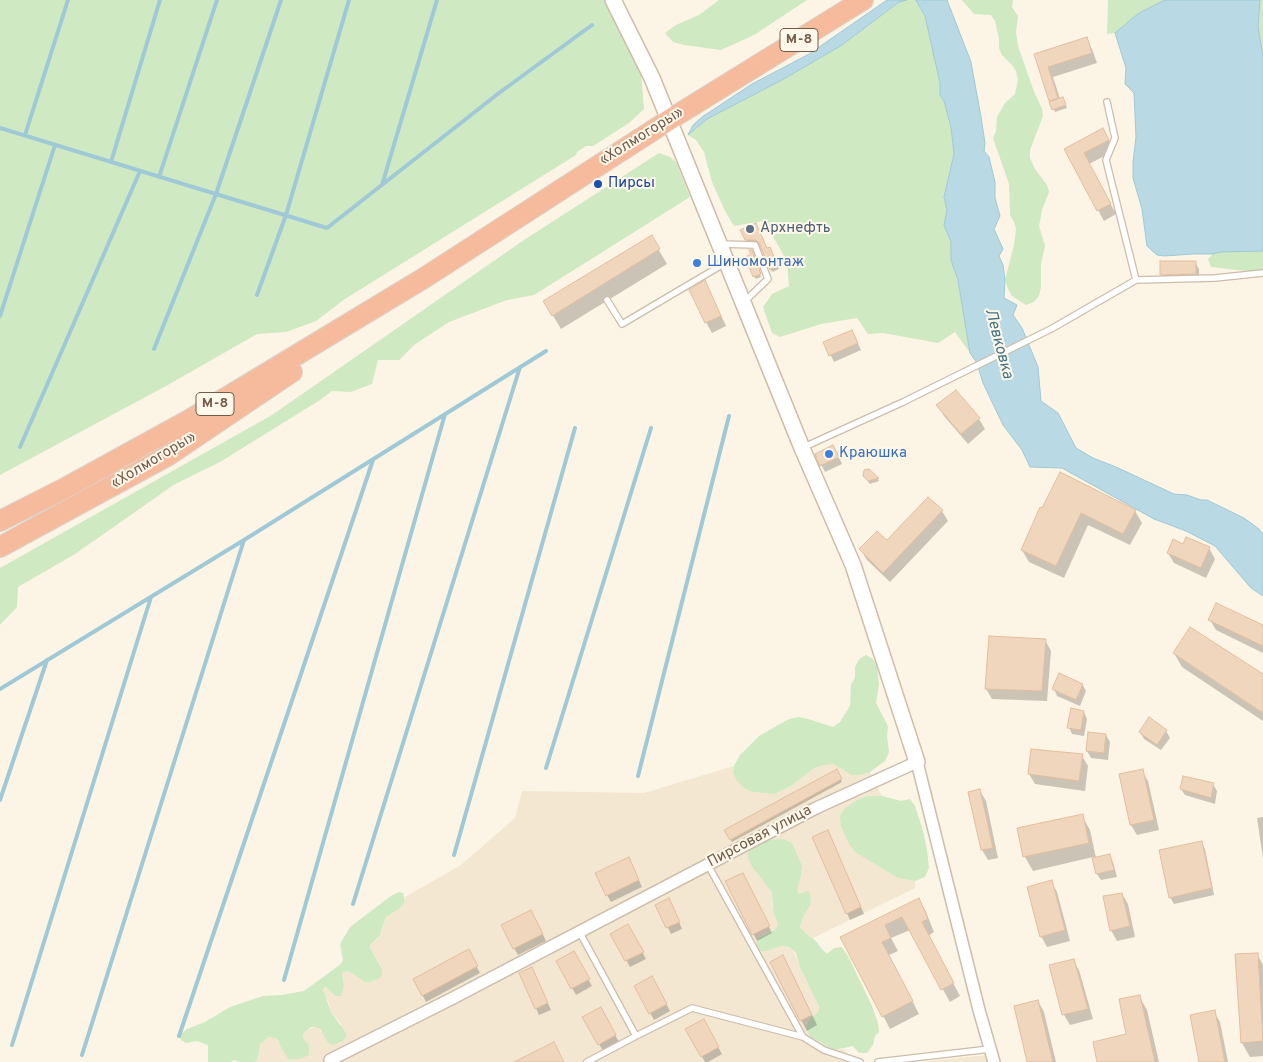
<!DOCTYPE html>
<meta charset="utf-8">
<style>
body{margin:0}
canvas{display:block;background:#fcf4e4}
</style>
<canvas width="1263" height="1062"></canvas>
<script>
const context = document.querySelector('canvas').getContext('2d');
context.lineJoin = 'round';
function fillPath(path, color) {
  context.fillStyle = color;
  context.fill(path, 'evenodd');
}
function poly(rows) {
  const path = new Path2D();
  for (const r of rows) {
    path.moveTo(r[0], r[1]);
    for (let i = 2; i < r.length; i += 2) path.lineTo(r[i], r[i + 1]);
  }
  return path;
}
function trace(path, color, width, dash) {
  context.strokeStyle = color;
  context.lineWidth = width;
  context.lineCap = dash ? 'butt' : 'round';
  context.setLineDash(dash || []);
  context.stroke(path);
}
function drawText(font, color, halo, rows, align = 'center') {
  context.font = font + ' Overpass,sans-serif';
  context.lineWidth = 4;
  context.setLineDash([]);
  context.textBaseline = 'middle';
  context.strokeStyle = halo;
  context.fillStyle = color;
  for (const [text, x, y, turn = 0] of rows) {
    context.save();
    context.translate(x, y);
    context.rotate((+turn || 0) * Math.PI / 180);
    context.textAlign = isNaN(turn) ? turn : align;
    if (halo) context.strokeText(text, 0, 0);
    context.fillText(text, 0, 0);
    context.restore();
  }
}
fillPath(poly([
 [834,764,851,775,861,775,870,772,882,796,867,796,859,799,873,862,898,878,915,881,915,888,813,938,809,936,800,926,803,917,811,904,810,894,807,891,799,894,797,890,802,871,796,853,791,842,787,840,770,840,748,858,752,867,772,892,772,906,778,925,776,929,763,935,766,951,782,946,792,949,818,1002,819,1011,809,1020,806,1028,811,1037,820,1043,838,1050,844,1049,852,1062,254,1062,258,1058,260,1044,268,1037,278,1039,281,1048,289,1060,294,1060,309,1055,309,1045,303,1038,302,1033,306,1030,316,1027,324,1034,342,1025,331,1012,329,1003,324,995,323,990,325,986,335,996,344,988,342,973,347,971,352,973,356,976,380,964,369,946,377,939,382,931,386,917,399,909,405,902,405,897,461,865,515,818,522,791,644,793,734,766,733,772,753,792,774,794,791,786,814,768,824,765],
 [987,1055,989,1062,922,1062]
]), '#f3e7d2');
fillPath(poly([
 [0,0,605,0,628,44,641,73,644,109,629,123,593,146,586,146,577,152,576,155,345,299,316,321,286,332,257,334,166,386,0,475],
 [719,0,807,0,754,35,721,50,684,45,673,42,665,33,676,25,699,15],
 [907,0,916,0,925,16,940,83,940,95,944,101,951,127,954,154,944,197,947,210,944,225,951,242,951,260,958,280,970,353,955,332,938,343,883,333,868,334,857,318,821,324,780,337,772,333,763,307,772,294,789,286,787,261,764,221,734,226,725,211,712,182,704,152,696,140,688,135,707,119,782,80,842,45,899,2],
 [962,0,1013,0,1012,7,1018,16,1016,32,1018,46,1033,89,1042,109,1043,116,1030,150,1030,158,1035,169,1047,185,1049,192,1042,210,1039,226,1045,246,1041,264,1041,287,1039,296,1034,302,1026,305,1012,296,1008,289,1005,280,1014,245,1016,229,1014,222,1010,215,1009,184,993,138,996,131,997,117,1005,103,1015,94,1018,80,1016,71,1012,65,1002,55,999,48,999,39,995,21,991,15,974,14],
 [1108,0,1165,0,1139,13,1115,33,1107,34],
 [1260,0,1263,0,1263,58,1258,26],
 [659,153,670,157,676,162,690,197,534,295,507,300,449,322,414,345,399,360,378,360,372,384,351,392,332,391,320,400,220,462,175,484,75,554,18,587,17,607,0,625,0,568,272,415,524,240],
 [1234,251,1263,251,1263,270,1246,271,1211,267,1208,259,1213,254,1219,252],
 [866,655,873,659,877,667,879,685,876,703,888,726,887,736,889,752,885,761,870,772,861,775,851,775,834,764,824,765,814,768,791,786,774,794,753,792,744,788,737,781,733,772,734,766,740,755,759,736,789,719,799,717,808,719,833,727,840,722,850,706,851,685,855,677,855,667,859,659],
 [867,796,882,796,901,801,910,799,915,806,923,831,927,850,929,868,925,877,915,881,898,878,855,852,849,844,841,826,840,816,845,808,859,799],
 [783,839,791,842,793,845,802,866,801,876,797,890,799,894,807,891,810,893,811,904,803,917,800,927,809,936,816,941,821,948,827,954,834,948,842,947,849,958,872,1006,878,1023,879,1032,875,1036,873,1045,867,1053,859,1053,853,1046,834,1050,811,1037,806,1028,809,1020,819,1011,819,1006,800,967,796,953,792,949,788,947,782,946,767,951,761,951,757,947,757,942,759,938,776,929,778,925,773,911,772,892,752,867,748,858,748,853,750,849,757,844,770,840],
 [399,892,403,893,405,902,399,909,386,917,380,935,369,946,382,969,382,974,380,978,370,982,365,982,352,973,347,971,342,973,344,987,341,996,335,996,325,986,323,990,331,1012,346,1033,346,1037,343,1041,333,1045,328,1043,321,1030,316,1027,311,1027,303,1033,303,1038,309,1045,309,1055,300,1059,289,1060,281,1048,278,1039,268,1037,260,1044,258,1058,255,1062,240,1062,234,1060,231,1062,208,1062,208,1045,197,1041,186,1043,181,1040,179,1036,187,1029,205,1022,230,1007,263,996,282,995,304,991,341,964,343,960,340,944,350,927,391,896]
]), '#cfe9c3');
const water = poly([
 [887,0,907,0,899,2,842,45,782,80,707,119,688,135,693,125,702,117,752,84,809,54,887,0],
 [916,0,947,0,971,62,981,117,985,143,984,151,989,157,995,182,995,198,1000,216,994,229,1003,249,999,256,1003,265,1005,280,1004,298,1017,305,1013,315,1022,328,1038,367,1041,401,1058,413,1076,448,1093,458,1116,467,1174,494,1187,495,1201,500,1207,500,1244,518,1259,529,1263,534,1263,596,1251,588,1215,546,1186,531,1154,519,1062,468,1030,467,1022,450,1003,425,983,383,977,363,970,353,958,280,951,260,951,242,944,225,947,210,944,197,954,154,951,127,944,101,940,95,940,83,925,16,916,0],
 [1165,0,1260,0,1258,26,1263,58,1263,251,1220,252,1213,254,1193,254,1164,256,1157,255,1147,246,1142,209,1133,178,1133,162,1136,137,1134,93,1125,84,1126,68,1115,33,1139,13,1165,0]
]);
fillPath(water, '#b9dae5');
trace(water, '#9fc9d6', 1);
fillPath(poly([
 [1086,38,1092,49,1097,63,1053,77,1060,99,1064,101,1067,108,1055,112,1036,55],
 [1109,140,1114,151,1089,164,1116,214,1104,221,1065,149],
 [755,225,767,250,771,251,779,269,772,272,761,245,758,243,748,243,746,239],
 [651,237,667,264,561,329,545,302],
 [753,254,761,277,756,279,754,276],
 [1195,262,1199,269,1199,280,1165,281,1161,274],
 [710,292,726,326,712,333,706,322],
 [852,331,861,350,834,362,825,343],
 [938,406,979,419,985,429,968,444,944,416],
 [837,453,842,464,825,472,816,454],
 [869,470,878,479,879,481,870,484,866,479,864,476],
 [1041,508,1135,511,1142,523,1130,545,1088,525,1064,578,1029,562,1022,550],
 [942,511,948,521,890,582,867,560,861,550,887,542],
 [1183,545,1209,548,1215,559,1206,578,1174,563,1168,553],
 [1210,620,1263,626,1263,653,1216,630],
 [1045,640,1051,651,1047,701,992,699,986,689],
 [1174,653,1263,676,1263,721,1182,667],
 [1082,684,1086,691,1080,706,1057,696,1054,689],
 [1084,712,1087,719,1084,736,1072,734,1069,727],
 [1166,731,1170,738,1161,750,1144,739,1140,732],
 [1106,735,1110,742,1108,760,1091,758,1087,751],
 [1082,756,1088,766,1085,791,1035,784,1029,774],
 [836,771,842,782,732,842,726,831],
 [1142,771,1148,781,1159,830,1137,835,1131,825],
 [1213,784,1217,791,1215,804,1185,795,1181,789],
 [980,791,986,801,998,858,988,860,982,850],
 [1082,816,1090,830,1096,858,1109,855,1113,862,1117,877,1101,880,1097,874,1093,857,1033,871,1025,857],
 [1263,817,1263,858,1257,818],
 [831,838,864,914,850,920,847,913],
 [1201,842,1205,849,1214,895,1174,904,1170,897],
 [632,865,642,887,611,902,607,895],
 [746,881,772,933,757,941,727,882],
 [1051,881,1057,892,1070,941,1047,947,1041,936],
 [1122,894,1128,904,1135,937,1117,941,1111,930],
 [919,899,926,912,934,932,928,936,960,996,950,1002,910,930,891,938,898,951,889,955,919,1014,890,1029,842,937],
 [657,905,672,906,682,929,671,934],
 [535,918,546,941,518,955,514,948],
 [628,925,646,959,630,967,612,934],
 [468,951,480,973,426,1002,415,980],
 [574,953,592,986,576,995,558,961],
 [1257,954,1263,965,1263,1056,1250,1057,1242,1043,1237,955],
 [1073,960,1079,970,1093,1019,1070,1025,1064,1015,1051,966],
 [789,967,817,1025,807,1031,801,1020],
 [535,975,551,1010,539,1015,536,1008],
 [652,978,670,1011,654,1020,636,986],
 [1139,996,1147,1010,1159,1062,1098,1062,1128,1035],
 [1038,1001,1044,1012,1056,1062,1029,1062],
 [600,1008,619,1042,603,1051,584,1017],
 [1214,1012,1220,1022,1228,1062,1200,1062],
 [703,1021,722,1054,708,1062,705,1062,687,1030]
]), '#0003');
trace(poly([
 [0,128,327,228,499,93,592,25],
 [25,135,68,0],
 [111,162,160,0],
 [159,177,217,0],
 [382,185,437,0],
 [257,295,286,215,349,0],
 [0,316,55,145],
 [154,349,216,194,281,0],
 [20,447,140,171],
 [0,689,244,540,546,351],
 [546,768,651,428],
 [638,776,729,416],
 [0,800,47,660],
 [454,855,575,428],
 [353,904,520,367],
 [284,980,445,414],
 [179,1036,373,460],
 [12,1045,151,597],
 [82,1055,244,540]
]), '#9fc9d6', 4);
const building = poly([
 [1087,37,1092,53,1048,67,1058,98,1049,101,1034,54,1087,37],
 [1063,97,1066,105,1052,110,1049,102,1063,97],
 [1103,128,1109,140,1084,153,1111,204,1097,211,1064,149,1103,128],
 [756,223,767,248,770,247,778,266,770,270,759,243,756,240,745,240,740,230,756,223],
 [652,235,660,249,552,316,543,301,652,235],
 [749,250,752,250,761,274,753,277,745,257,751,254,749,250],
 [1160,261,1196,261,1196,274,1160,275,1160,261],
 [705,280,721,316,705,323,689,290,705,280],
 [852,330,858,343,829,356,823,342,852,330],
 [956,390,980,418,961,434,936,405,956,390],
 [833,445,839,457,820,466,815,454,833,445],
 [869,469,879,478,868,481,863,476,864,470,869,469],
 [1060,472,1136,510,1123,534,1081,513,1056,566,1021,550,1040,507,1042,508,1060,472],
 [928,497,943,510,883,573,859,549,877,531,887,540,928,497],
 [1186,537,1210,547,1201,568,1167,553,1173,539,1183,544,1186,537],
 [1216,603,1263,625,1263,646,1208,620,1216,603],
 [1190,627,1263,674,1263,713,1173,653,1190,627],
 [989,636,1046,639,1042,691,985,689,989,636],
 [1059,673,1083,684,1076,700,1052,689,1059,673],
 [1071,708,1084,711,1081,730,1067,728,1071,708],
 [1149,717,1167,730,1157,745,1139,732,1149,717],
 [1088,732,1106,734,1104,753,1086,751,1088,732],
 [1031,749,1083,754,1079,781,1028,774,1031,749],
 [837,769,842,779,730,840,724,830,837,769],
 [1143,769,1154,820,1130,825,1119,774,1143,769],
 [1183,776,1214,783,1211,798,1180,789,1183,776],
 [980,789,993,848,981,850,968,792,980,789],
 [1083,814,1089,843,1023,857,1017,828,1083,814],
 [828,830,861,907,846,914,812,837,828,830],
 [1202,841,1212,888,1169,898,1159,850,1202,841],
 [1110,854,1114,870,1096,874,1092,858,1110,854],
 [629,857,639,880,606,896,595,873,629,857],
 [743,873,770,926,752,935,725,881,743,873],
 [1052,880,1065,930,1040,937,1027,887,1052,880],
 [1122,893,1130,926,1110,931,1103,896,1122,893],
 [669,898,680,922,666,928,655,905,669,898],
 [919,898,928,919,922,922,954,983,941,990,902,917,885,925,891,938,882,942,913,1001,882,1017,840,937,919,898],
 [531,910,543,934,513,949,501,925,531,910],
 [628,924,644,952,625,961,610,934,628,924],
 [469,949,478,966,422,996,413,979,469,949],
 [574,951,590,979,571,989,556,961,574,951],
 [1258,953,1263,1041,1241,1043,1235,954,1258,953],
 [783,955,812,1015,800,1021,770,962,783,955],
 [1074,959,1088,1009,1062,1015,1049,965,1074,959],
 [532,967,548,1003,535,1009,519,973,532,967],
 [652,976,667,1004,649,1014,634,986,652,976],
 [1140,995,1155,1062,1097,1062,1093,1042,1126,1034,1119,999,1140,995],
 [1038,1000,1053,1062,1027,1062,1014,1006,1038,1000],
 [601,1007,616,1035,598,1045,582,1017,601,1007],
 [1215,1010,1225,1062,1199,1062,1190,1015,1215,1010],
 [704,1019,719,1047,701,1057,685,1029,704,1019],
 [554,1042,564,1062,514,1062,554,1042]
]);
fillPath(building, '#f0d6bc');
trace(building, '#e3be9d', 1);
const lane = poly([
 [1107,102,1115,138,1106,160,1136,280],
 [720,244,755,245,768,279,745,301],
 [607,300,622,324,727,262],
 [802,448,903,402,1051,329,1136,280,1215,278,1263,273],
 [708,865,803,1037],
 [579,931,636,1036,587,1062],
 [636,1036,692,1008,803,1037,824,1050,860,1062],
 [878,1062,990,1049]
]);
const street = poly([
 [330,1060,453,998,816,808,917,762,979,1010,994,1062]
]);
const secondary = poly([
 [613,0,652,78,802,448,853,565,917,762]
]);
const highway = poly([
 [0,521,67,487,189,420,424,278,669,120,863,0],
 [0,547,169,455,292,372]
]);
trace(lane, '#cdbdab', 8);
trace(street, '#cdbdab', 14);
trace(secondary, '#d0bda8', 18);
trace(highway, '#dbd5d0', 22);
trace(lane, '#fff', 5.5);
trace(street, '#fff', 11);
trace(secondary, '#fff', 15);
trace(highway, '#f5bb9c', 20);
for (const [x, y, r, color] of [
 [598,184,5,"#1a4fb4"],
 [750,229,5,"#5c6f8a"],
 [697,263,5,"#3f7fe0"],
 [829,454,5,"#3f7fe0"]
]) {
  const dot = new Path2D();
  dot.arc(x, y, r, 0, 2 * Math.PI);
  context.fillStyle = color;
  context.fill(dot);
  trace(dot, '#fff8ea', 2);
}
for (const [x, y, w] of [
 [799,40,38],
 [215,404,38]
]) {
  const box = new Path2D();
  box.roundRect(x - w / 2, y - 11.5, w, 23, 4);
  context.fillStyle = '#fff8ea';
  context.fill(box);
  trace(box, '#735c4a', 1);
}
drawText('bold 14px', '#735c4a', null, [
 ["М-8",799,40],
 ["М-8",215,404]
]);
drawText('15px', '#735c4a', '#fff8ea', [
 ["«Холмогоры»",642,137,-32],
 ["«Холмогоры»",154,461,-31],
 ["Пирсовая улица",760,837,-28]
]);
drawText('15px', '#164399', '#fff8ea', [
 ["Пирсы",608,184]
], 'left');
drawText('15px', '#4e5e75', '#fff8ea', [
 ["Архнефть",760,229]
], 'left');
drawText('15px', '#366cbe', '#fff8ea', [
 ["Шиномонтаж",707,263],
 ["Краюшка",839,454]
], 'left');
drawText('italic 16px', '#447586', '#fff8ea', [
 ["Левковка",998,344,75]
]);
</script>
